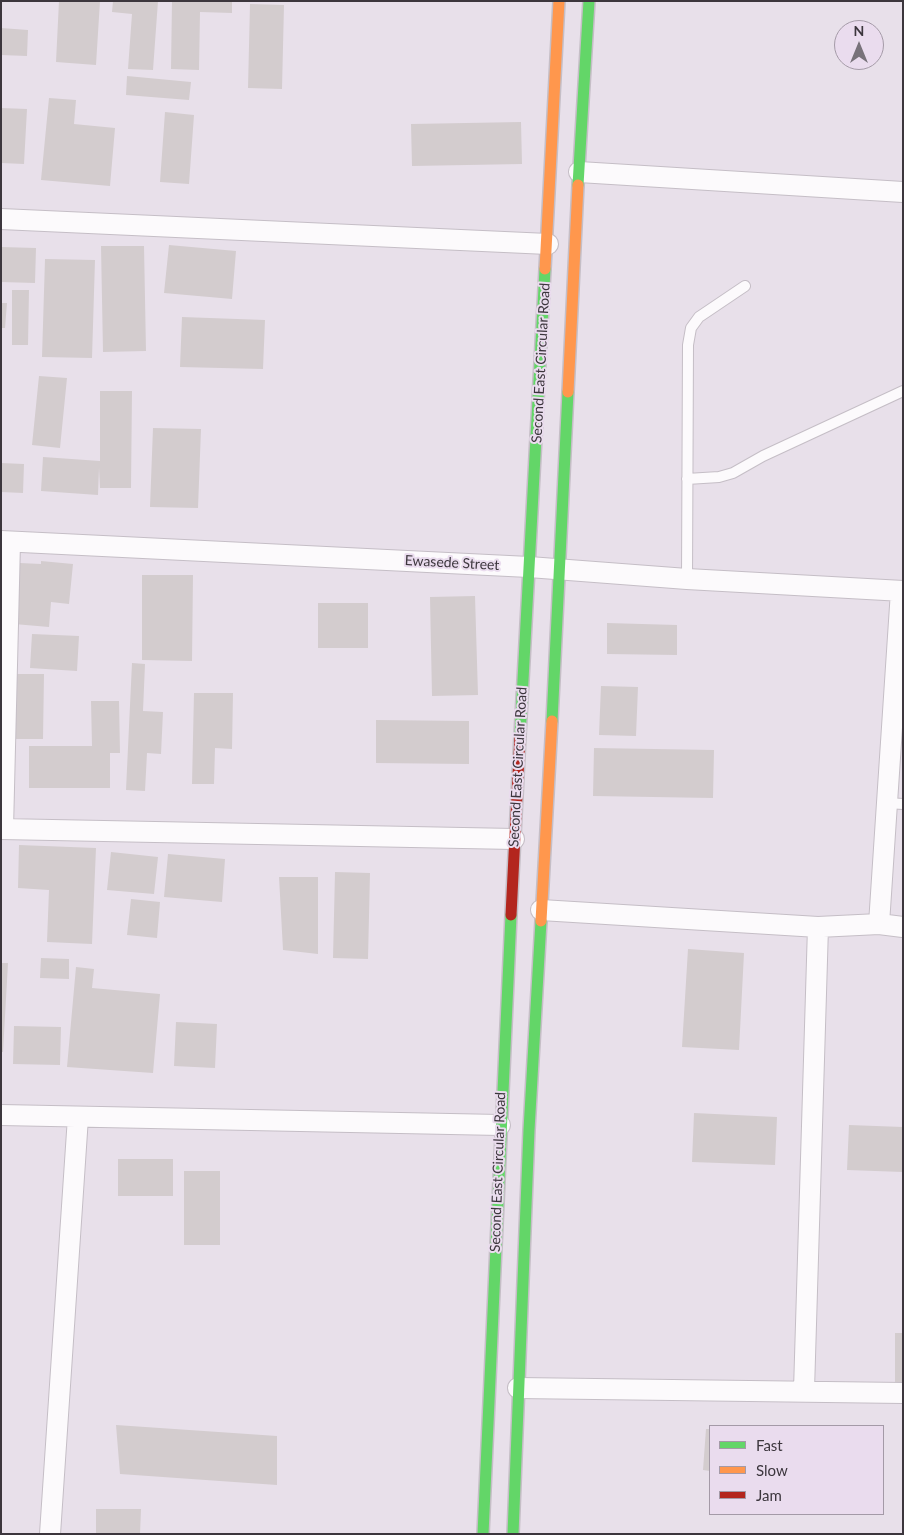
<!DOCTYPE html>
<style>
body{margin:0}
#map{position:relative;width:904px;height:1535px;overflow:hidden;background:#e8e0ea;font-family:Lato,sans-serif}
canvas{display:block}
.frame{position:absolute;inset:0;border:2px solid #3c363d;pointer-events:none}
.legend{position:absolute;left:709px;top:1425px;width:175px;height:90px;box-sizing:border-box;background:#eadcee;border:1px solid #a49aa7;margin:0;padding:6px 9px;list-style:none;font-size:15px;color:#3c363d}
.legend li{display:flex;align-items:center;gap:10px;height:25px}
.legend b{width:25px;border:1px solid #a49aa7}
.north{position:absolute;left:834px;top:20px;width:50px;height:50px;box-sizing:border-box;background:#eadcee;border:1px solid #a49aa7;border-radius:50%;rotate:0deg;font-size:14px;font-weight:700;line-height:20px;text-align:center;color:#3c363d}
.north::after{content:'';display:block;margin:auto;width:18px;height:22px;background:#78727a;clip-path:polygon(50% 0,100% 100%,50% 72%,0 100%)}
</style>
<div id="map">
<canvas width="904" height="1535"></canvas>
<div class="frame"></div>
<ul class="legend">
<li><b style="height:6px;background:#63d668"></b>Fast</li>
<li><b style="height:6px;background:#ff974d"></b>Slow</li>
<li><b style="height:6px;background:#b3261e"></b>Jam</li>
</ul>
<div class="north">N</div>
</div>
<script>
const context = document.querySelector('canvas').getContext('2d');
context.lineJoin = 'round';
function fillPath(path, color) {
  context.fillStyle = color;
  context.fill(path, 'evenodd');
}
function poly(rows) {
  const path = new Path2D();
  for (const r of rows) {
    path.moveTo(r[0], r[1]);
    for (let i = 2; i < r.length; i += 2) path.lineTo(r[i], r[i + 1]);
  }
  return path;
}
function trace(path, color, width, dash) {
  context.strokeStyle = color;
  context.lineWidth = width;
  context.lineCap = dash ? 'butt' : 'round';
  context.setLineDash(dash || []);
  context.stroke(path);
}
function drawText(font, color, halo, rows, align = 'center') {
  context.font = font + ' Lato,sans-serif';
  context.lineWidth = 4;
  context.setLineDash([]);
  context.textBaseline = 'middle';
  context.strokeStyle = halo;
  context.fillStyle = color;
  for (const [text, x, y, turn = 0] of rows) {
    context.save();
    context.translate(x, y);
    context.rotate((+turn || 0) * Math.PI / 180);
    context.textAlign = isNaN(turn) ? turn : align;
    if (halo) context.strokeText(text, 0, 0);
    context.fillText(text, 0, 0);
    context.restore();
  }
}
fillPath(poly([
 [59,1,100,1,96,65,56,62],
 [113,1,158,1,153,70,128,69,132,14,112,12],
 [172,1,232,1,232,13,200,12,199,70,171,69],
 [250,4,284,5,282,89,248,88],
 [1,28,28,30,27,56,1,55],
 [127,76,191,82,189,100,126,95],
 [49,98,76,100,74,124,115,128,110,186,41,180],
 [1,108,27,109,24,164,1,163],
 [165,112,194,115,189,184,160,182],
 [521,122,522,164,412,166,411,124],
 [169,245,236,251,232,299,164,293],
 [101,246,144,246,146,351,103,352],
 [1,247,36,248,35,283,1,282],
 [45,259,95,260,92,358,42,357],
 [12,290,29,290,28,345,12,345],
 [1,303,7,303,5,328,1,328],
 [182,317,265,320,263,369,180,367],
 [39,376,67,378,60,448,32,445],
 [100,391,132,391,131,488,100,488,99,468,98,495,41,491,43,457,100,461],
 [153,428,201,429,198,508,150,507],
 [1,463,24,464,23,493,1,492],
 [41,561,73,564,69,604,51,602,49,627,14,624,20,563,41,564],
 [142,575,193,575,192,661,142,660],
 [475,596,478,695,432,696,430,597],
 [318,603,368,603,368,648,318,648],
 [607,623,677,625,677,655,607,654],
 [32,634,79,636,77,671,30,668],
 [132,663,145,664,143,711,163,712,161,754,147,753,145,791,126,790],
 [14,674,44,674,43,739,14,739],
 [601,686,638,687,636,736,599,735],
 [194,693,233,693,232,749,215,748,214,784,192,784],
 [91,701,119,701,120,753,110,753,110,788,29,788,29,746,92,746],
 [376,720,469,721,469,764,376,763],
 [594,748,714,750,713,798,593,796],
 [19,845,96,848,92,944,47,942,49,890,18,888],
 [111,852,158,857,154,894,107,890],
 [168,854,225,859,222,902,164,897],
 [335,872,370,873,368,959,333,958],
 [279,877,318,877,318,954,283,950],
 [131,899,160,902,157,938,127,935],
 [688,949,744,953,739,1050,682,1047],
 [41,958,69,959,69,979,40,978],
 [1,963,8,963,3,1052,1,1052],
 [76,967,94,969,92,988,160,994,153,1073,67,1067],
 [176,1022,217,1024,215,1068,174,1066],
 [14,1026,61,1027,60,1065,13,1064],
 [694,1113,777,1117,775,1165,692,1162],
 [849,1125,903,1127,903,1172,847,1170],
 [118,1159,173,1159,173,1196,118,1196],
 [184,1171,220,1171,220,1245,184,1245],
 [895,1333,903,1333,903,1385,895,1385],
 [116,1425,277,1436,277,1485,120,1474],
 [706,1429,710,1429,710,1471,703,1470],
 [96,1509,141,1509,140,1534,96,1534]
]), '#d3ccce');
const lane = poly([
 [687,479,719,477,733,473,763,456,903,391],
 [687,579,688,345,691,328,699,317,745,286],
 [887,803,903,804]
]);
const street = poly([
 [579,172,903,192],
 [1,219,548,244],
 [1,541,529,567,687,579,903,591],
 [1,829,514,839],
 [3,829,10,542],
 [541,910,818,927,879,924,903,927],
 [879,924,901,591],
 [1,1115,500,1125],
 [518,1388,903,1393],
 [804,1390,818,927],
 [50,1534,78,1117]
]);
const fast = poly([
 [578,185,589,1],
 [552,721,568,392],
 [520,736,545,269],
 [483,1534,511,915],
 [513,1534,529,1130,541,921]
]);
const slow = poly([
 [545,269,559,1],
 [568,392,578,185],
 [541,921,552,721]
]);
const jam = poly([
 [511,915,520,736]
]);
trace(lane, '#c5bec6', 12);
trace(street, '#c5bec6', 22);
trace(fast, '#c5bec6', 14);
trace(slow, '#c5bec6', 14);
trace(jam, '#c5bec6', 14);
trace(lane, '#fcfafc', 10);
trace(street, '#fcfafc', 20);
trace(fast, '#63d668', 11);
trace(slow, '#ff974d', 11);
trace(jam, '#b3261e', 11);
drawText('14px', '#3c363d', '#eadcee', [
 ["Second East Circular Road",541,363,-87],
 ["Ewasede Street",452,563,3],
 ["Second East Circular Road",518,767,-87],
 ["Second East Circular Road",498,1172,-88]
]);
</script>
